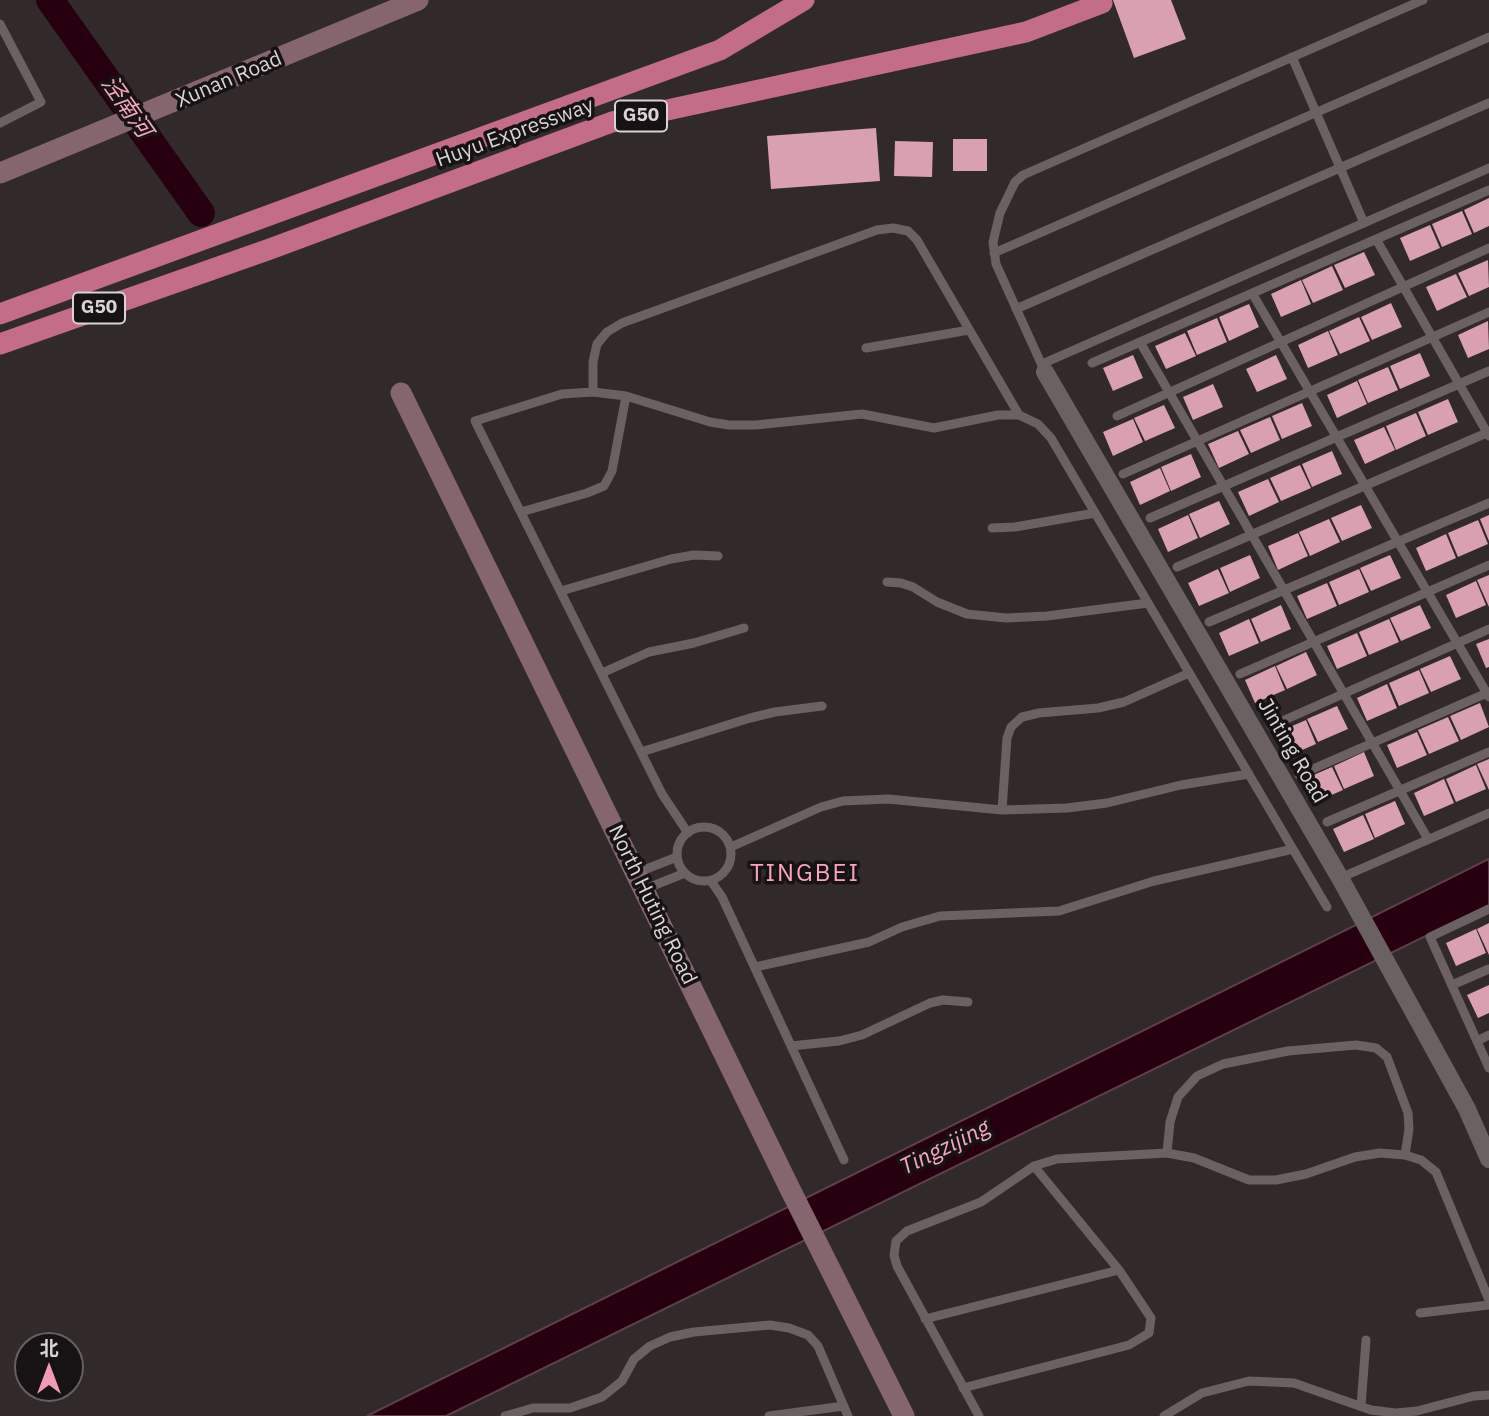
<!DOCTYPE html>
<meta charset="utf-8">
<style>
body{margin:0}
#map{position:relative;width:1489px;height:1416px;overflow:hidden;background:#32292b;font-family:"IBM Plex Sans","Noto Sans SC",sans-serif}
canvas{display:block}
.north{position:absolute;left:14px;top:1332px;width:70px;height:70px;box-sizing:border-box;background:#171314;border:2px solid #656061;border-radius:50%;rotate:0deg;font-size:19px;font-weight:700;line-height:28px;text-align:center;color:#dad4d5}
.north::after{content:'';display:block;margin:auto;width:24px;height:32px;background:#f19ab3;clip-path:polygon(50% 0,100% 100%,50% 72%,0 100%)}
</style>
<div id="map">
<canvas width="1489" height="1416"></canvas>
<div class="north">北</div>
</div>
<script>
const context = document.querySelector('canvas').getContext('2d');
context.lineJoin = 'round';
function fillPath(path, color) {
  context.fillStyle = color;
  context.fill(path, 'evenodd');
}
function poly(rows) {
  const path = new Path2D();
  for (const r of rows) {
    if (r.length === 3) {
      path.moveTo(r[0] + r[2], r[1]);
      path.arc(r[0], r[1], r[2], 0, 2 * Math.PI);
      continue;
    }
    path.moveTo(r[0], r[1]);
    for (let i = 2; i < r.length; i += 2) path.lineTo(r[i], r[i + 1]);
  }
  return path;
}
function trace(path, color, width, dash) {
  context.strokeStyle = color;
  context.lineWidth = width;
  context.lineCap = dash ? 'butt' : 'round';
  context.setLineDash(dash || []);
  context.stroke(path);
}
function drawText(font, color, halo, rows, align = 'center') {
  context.font = font + ' "IBM Plex Sans","Noto Sans SC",sans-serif';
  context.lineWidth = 7;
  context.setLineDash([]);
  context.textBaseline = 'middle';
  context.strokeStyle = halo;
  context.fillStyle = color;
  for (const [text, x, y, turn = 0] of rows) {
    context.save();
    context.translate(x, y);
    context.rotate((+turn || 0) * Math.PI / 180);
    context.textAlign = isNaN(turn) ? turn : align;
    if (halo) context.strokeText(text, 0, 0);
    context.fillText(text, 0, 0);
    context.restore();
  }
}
const water = poly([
 [1489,859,1489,905,446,1416,367,1416,1489,859]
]);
fillPath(water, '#26000f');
trace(water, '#5c404a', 2);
trace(poly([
 [50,0,201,213]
]), '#26000f', 28);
fillPath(poly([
 [1113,0,1171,0,1186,39,1134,58],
 [876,128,880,181,771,189,767,136],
 [953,139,987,139,987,171,953,171],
 [895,141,933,142,932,177,894,176],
 [1489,198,1489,226,1474,233,1464,210],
 [1462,211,1472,234,1442,247,1432,224],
 [1430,225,1440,248,1410,261,1400,238],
 [1364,252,1375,275,1345,288,1334,265],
 [1488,260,1489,287,1469,296,1458,273],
 [1332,266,1343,290,1313,303,1302,280],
 [1456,274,1467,297,1437,311,1426,287],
 [1301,280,1311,304,1281,317,1271,294],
 [1391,303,1402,327,1372,340,1361,317],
 [1249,304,1259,327,1229,341,1219,317],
 [1359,317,1370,341,1340,354,1329,331],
 [1217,318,1227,342,1197,355,1187,331],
 [1488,321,1489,349,1468,358,1458,335],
 [1328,331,1338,355,1308,368,1298,345],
 [1185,333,1196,356,1166,369,1155,346],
 [1420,353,1430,376,1400,389,1390,366],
 [1133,355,1143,378,1113,391,1103,368],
 [1276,355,1287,379,1257,392,1246,369],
 [1388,367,1398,390,1368,403,1358,380],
 [1357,381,1367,404,1337,418,1327,395],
 [1213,384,1223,407,1193,420,1183,397],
 [1448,399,1458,422,1428,435,1418,412],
 [1302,403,1312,426,1282,439,1272,416],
 [1164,405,1175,428,1145,441,1134,418],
 [1416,413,1426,436,1396,450,1386,426],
 [1270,417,1280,440,1251,453,1240,430],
 [1133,419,1143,442,1113,456,1103,432],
 [1384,427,1395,450,1365,464,1354,440],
 [1238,431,1249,454,1219,468,1208,444],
 [1332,451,1342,474,1312,487,1302,464],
 [1191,454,1201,477,1171,491,1161,467],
 [1300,465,1311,488,1281,501,1270,478],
 [1160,468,1170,491,1140,505,1130,482],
 [1268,479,1279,502,1249,516,1238,492],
 [1219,501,1230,524,1200,538,1189,514],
 [1361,505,1372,528,1342,541,1331,518],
 [1188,515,1198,538,1168,552,1158,529],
 [1489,515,1489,541,1480,519],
 [1329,519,1340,542,1310,556,1299,532],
 [1478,520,1488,544,1458,557,1448,533],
 [1298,533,1308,556,1278,570,1268,546],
 [1446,534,1456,558,1426,571,1416,548],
 [1250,555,1260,578,1230,592,1220,568],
 [1390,555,1401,578,1371,591,1360,568],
 [1218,569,1229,593,1199,606,1188,583],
 [1359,569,1369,592,1339,605,1329,582],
 [1489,575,1489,607,1477,580],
 [1476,581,1486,605,1456,618,1446,595],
 [1327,583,1337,606,1307,619,1297,596],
 [1281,605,1291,629,1261,642,1251,619],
 [1420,605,1431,628,1401,641,1390,618],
 [1249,619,1259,643,1229,656,1219,633],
 [1389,619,1399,642,1369,655,1359,632],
 [1357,633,1367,656,1337,669,1327,646],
 [1489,639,1489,667,1486,668,1476,644],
 [1306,652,1317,675,1287,689,1276,666],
 [1450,656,1461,679,1431,692,1420,669],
 [1275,666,1285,690,1255,703,1245,680],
 [1419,670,1429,693,1399,706,1389,683],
 [1387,684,1397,708,1367,721,1357,698],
 [1480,703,1489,727,1461,740,1450,716],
 [1337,706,1348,729,1318,742,1307,719],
 [1448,717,1459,741,1429,754,1418,730],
 [1306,720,1316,744,1286,757,1276,733],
 [1417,732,1427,755,1397,768,1387,745],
 [1364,752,1374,776,1344,789,1334,766],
 [1489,759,1489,790,1477,764],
 [1476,765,1486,789,1456,802,1446,779],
 [1332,767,1343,790,1313,803,1302,780],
 [1444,779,1454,803,1424,816,1414,793],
 [1395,801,1405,824,1375,838,1365,814],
 [1363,815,1374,839,1344,852,1333,829],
 [1489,923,1489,955,1477,929],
 [1476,929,1486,953,1456,966,1446,943],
 [1489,985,1489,1013,1478,1018,1467,995]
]), '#d9a1b0');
trace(poly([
 [0,24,41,102,0,123],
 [1292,57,1364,223],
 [1376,239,1489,436],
 [994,253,1489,37],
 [1252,293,1489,697],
 [1016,309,1489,103],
 [1140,342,1428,839],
 [866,348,969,330],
 [1092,363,1489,190],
 [1042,364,1489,168],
 [1045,372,996,264,993,242,1000,213,1015,182,1023,175,1423,0],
 [593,392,593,362,597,344,607,332,622,323,877,230,893,228,908,231,917,240,1019,415],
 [1117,416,1489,248],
 [1123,474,1489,312],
 [521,512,587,493,604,486,612,471,626,396],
 [1150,518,1489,371],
 [992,528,1015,527,1095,513],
 [1177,567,1489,432],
 [887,582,901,583,913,587,937,602,967,614,1006,618,1047,616,1148,603],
 [561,591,671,559,694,555,718,556],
 [1209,622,1489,503],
 [602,673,649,652,694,643,744,628],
 [1240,674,1489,565],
 [1271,726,1489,629],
 [641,752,750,718,775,712,822,706],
 [1299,775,1489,692],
 [1002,810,1007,738,1011,727,1022,717,1039,713,1098,708,1124,702,1189,673],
 [1327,822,1489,752],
 [704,854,27],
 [688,833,662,794,475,421,562,394,593,392,626,396,710,422,729,425,756,425,862,414,934,428,998,415,1019,415,1038,424,1051,438,1327,907],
 [731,847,821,807,843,801,888,799,1002,810,1067,808,1107,803,1181,785,1249,774],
 [636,873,677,857],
 [1340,878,1489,813],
 [711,881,722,897,844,1160],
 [645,889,685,873],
 [1489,909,1430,937,1489,1068],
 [755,967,869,942,902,927,940,916,1059,911,1154,881,1293,849],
 [1452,985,1489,969],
 [1477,1041,1489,1035],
 [791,1046,839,1041,862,1035,930,1003,943,1000,968,1002],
 [1167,1153,1170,1122,1178,1097,1197,1076,1223,1064,1288,1051,1356,1045,1376,1048,1387,1057,1408,1113,1409,1129,1405,1155],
 [1420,1313,1489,1305],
 [925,1319,1119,1270],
 [963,1388,1129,1345,1149,1333,1151,1318,1119,1270,1034,1166],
 [1361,1406,1366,1340],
 [505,1416,533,1408,570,1408,602,1397,622,1381,634,1359,650,1346,670,1337,694,1332,770,1325,789,1328,808,1335,818,1346,848,1416],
 [769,1416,844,1406],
 [979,1416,897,1266,894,1255,896,1241,907,1231,981,1202,1034,1166,1057,1159,1167,1153,1194,1158,1249,1180,1276,1180,1306,1174,1355,1157,1380,1153,1405,1155,1421,1160,1436,1172,1489,1300],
 [1164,1416,1202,1393,1249,1381,1294,1383,1371,1410,1396,1413,1417,1411,1474,1396,1489,1395]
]), '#6b6163', 9);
trace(poly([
 [1045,372,1340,878,1467,1109,1489,1159]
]), '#6b6163', 18);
trace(poly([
 [0,173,418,0],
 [401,393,791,1191,904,1416]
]), '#85656e', 21);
trace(poly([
 [0,314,720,50,804,0],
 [0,344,270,249,612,122,1026,32,1102,3]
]), '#c36d88', 21);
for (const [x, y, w] of [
 [641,116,52],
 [99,308,52]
]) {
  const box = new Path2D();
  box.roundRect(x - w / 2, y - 15.5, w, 31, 5);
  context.fillStyle = '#171314';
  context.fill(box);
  trace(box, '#dad4d5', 2);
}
drawText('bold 19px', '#dad4d5', null, [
 ["G50",641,116],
 ["G50",99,308]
]);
drawText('21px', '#dad4d5', '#171314', [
 ["Xunan Road",229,80,-23],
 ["Huyu Expressway",515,133,-20],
 ["Jinting Road",1292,751,60],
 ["North Huting Road",652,905,64]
]);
drawText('italic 23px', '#f6a5bc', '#171314', [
 ["泾南河",126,107,55],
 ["Tingzijing",945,1148,-26]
]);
context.letterSpacing = '2px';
drawText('24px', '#f7a6bd', '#171314', [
 ["TINGBEI",805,874]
]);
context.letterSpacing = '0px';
</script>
